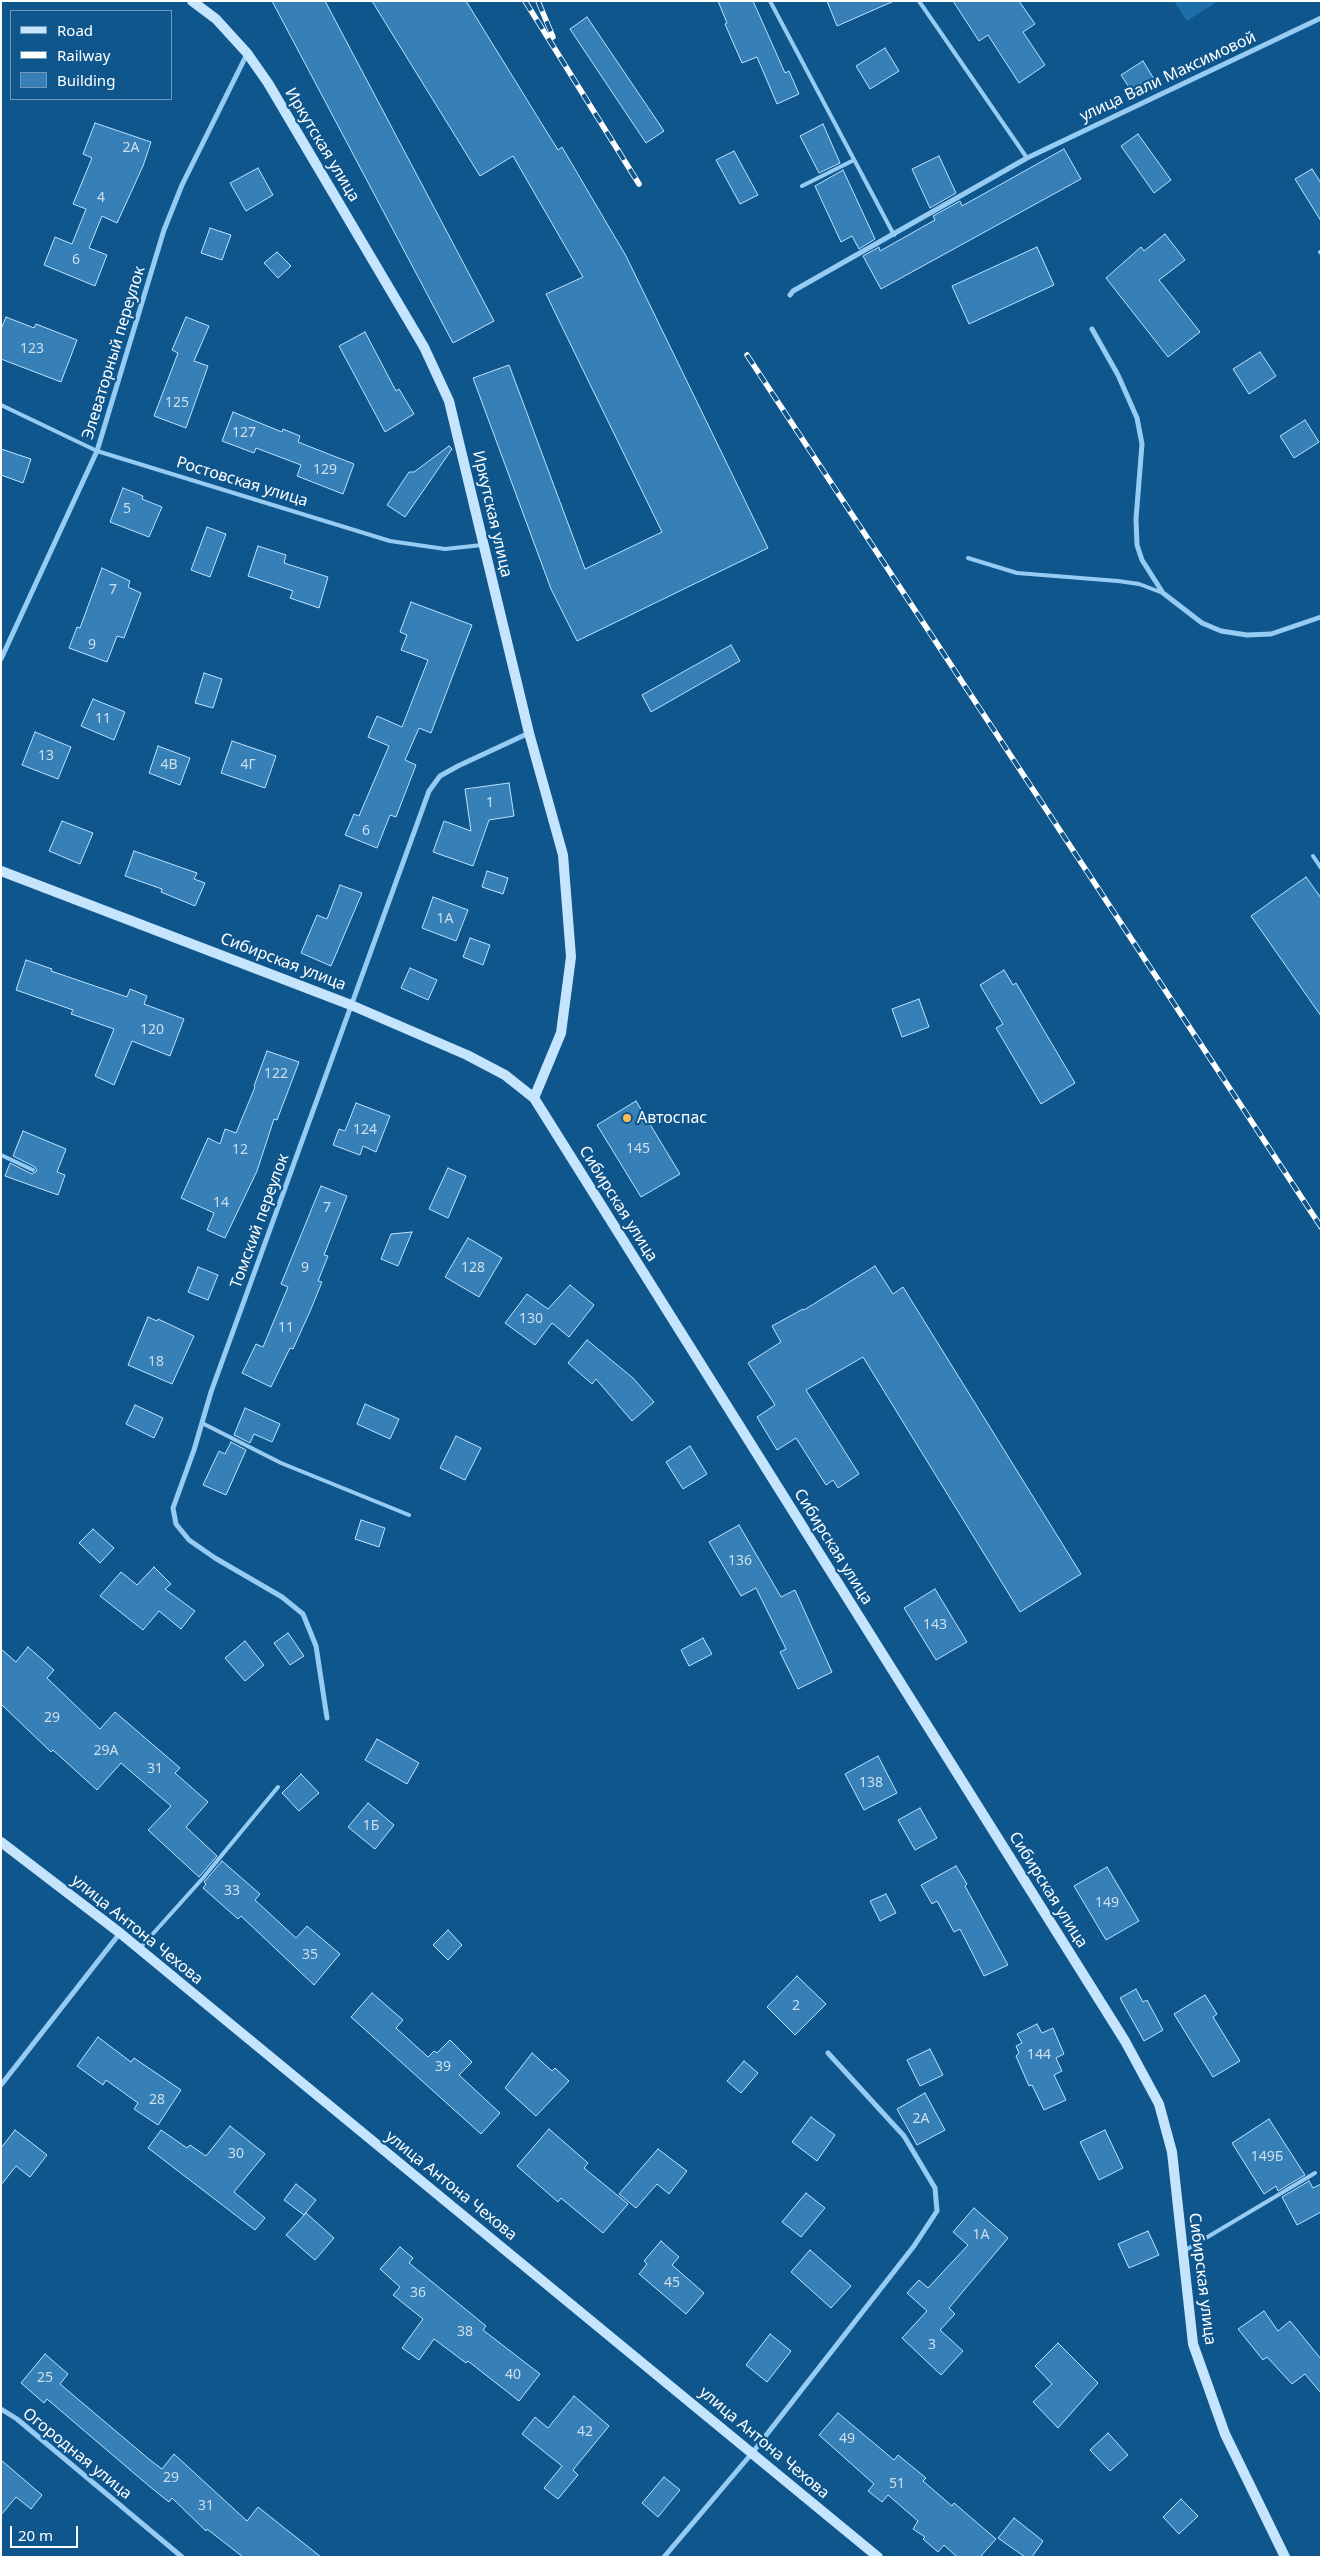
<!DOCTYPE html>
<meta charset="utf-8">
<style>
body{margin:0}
#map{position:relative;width:1322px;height:2558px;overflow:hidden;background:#0f568d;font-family:"Noto Sans",sans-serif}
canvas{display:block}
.frame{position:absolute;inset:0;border:2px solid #fff;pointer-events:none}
.legend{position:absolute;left:10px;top:10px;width:162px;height:90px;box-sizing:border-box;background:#0f568d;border:1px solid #6f9abb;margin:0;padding:6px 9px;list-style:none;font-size:15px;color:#fff}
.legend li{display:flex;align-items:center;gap:10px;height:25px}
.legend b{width:25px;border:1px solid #6f9abb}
.scale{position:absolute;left:10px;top:2526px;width:68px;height:22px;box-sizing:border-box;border:2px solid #fff;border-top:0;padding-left:6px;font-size:15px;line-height:18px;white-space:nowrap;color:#fff;-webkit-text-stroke:4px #0f568d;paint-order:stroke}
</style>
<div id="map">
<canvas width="1322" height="2558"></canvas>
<div class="frame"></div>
<ul class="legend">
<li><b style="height:6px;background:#c5e4fd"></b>Road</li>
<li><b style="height:6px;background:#fff"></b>Railway</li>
<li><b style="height:14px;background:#3780b7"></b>Building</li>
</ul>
<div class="scale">20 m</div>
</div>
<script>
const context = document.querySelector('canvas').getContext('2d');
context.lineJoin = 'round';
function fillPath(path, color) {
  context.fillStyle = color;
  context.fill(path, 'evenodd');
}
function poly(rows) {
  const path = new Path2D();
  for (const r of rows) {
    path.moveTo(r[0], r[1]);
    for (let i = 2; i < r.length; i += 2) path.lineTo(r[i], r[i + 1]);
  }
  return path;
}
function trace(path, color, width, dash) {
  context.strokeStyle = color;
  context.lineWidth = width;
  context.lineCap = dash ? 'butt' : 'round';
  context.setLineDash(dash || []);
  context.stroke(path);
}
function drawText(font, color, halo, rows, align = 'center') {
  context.font = font + ' "Noto Sans",sans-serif';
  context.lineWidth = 4.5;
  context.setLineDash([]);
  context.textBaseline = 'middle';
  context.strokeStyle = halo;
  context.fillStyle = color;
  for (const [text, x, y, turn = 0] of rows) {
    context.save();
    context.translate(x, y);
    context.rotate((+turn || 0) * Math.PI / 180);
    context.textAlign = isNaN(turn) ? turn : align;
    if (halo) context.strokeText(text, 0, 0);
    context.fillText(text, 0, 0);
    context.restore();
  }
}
fillPath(poly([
 [1174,1,1218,1,1187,21]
]), '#1d6fab');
const building = poly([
 [272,1,325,1,494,321,453,343,272,1],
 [372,1,466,1,558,150,562,147,626,256,768,548,577,641,551,589,473,378,509,365,585,569,662,532,546,294,583,277,513,156,480,176,372,1],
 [718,1,753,1,785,73,789,71,799,94,777,104,757,57,742,63,725,24,727,23,718,1],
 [827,1,894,1,837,26,827,1],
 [953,1,1019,1,1035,24,1023,32,1045,65,1019,83,988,35,979,41,953,1],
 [587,17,664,131,646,143,570,29,587,17],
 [885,48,899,71,870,89,856,66,885,48],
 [1143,61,1154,79,1133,93,1121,75,1143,61],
 [95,123,151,142,143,166,117,223,102,216,89,248,107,255,95,286,44,265,55,237,72,244,86,209,73,204,92,158,83,154,95,123],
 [823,124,840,163,819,173,800,136,823,124],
 [1138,134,1171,180,1154,193,1121,146,1138,134],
 [1064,149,1081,179,881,289,863,256,879,247,880,251,935,220,933,216,960,201,962,206,1064,149],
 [734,151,758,195,740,204,716,160,734,151],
 [939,156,956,193,930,208,912,169,939,156],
 [258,168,273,195,246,211,230,183,258,168],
 [1312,169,1321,183,1321,221,1295,179,1312,169],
 [843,170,875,239,859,249,852,236,841,242,815,186,843,170],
 [210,228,231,235,222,260,201,253,210,228],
 [1165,234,1185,260,1159,280,1200,332,1168,357,1106,278,1141,247,1144,251,1165,234],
 [1037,247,1054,285,969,324,952,286,1037,247],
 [277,252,291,266,278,278,264,263,277,252],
 [6,317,34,328,36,324,77,340,61,382,1,359,1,329,6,317],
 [186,317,209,326,194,361,208,366,186,428,154,416,178,353,172,350,186,317],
 [365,332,396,391,399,389,414,414,385,432,339,346,365,332],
 [1260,352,1276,376,1249,394,1233,369,1260,352],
 [233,412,282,432,283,429,300,436,298,442,354,464,343,494,297,476,301,465,256,448,254,453,222,441,233,412],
 [1305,420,1319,442,1294,458,1280,436,1305,420],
 [449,446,452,449,405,517,387,505,409,472,414,472,449,446],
 [1,449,31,459,23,483,1,475,1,449],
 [123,488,143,496,142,499,162,507,149,537,110,522,123,488],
 [207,527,226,534,210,577,191,570,207,527],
 [258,546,286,555,284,563,328,577,319,608,290,598,293,591,248,576,258,546],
 [102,568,130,581,128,587,141,593,124,638,117,636,107,662,69,648,77,627,80,628,102,568],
 [411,602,472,625,431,733,419,728,405,760,416,765,396,817,390,815,377,848,345,835,354,814,359,816,389,746,368,737,377,716,402,727,428,660,401,650,407,635,400,632,411,602],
 [731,645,740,661,651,712,642,695,731,645],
 [204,673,222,679,213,708,195,703,204,673],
 [93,699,125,712,114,740,81,726,93,699],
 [35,732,71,747,58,779,22,765,35,732],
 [232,741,276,756,265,788,221,773,232,741],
 [158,746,190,758,180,785,149,773,158,746],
 [509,783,514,816,489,820,473,866,433,852,444,821,471,831,465,789,509,783],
 [62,821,93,833,80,864,49,851,62,821],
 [134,851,197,873,194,879,205,883,195,906,161,892,162,889,125,876,134,851],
 [487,871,508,878,503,894,482,887,487,871],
 [1306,877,1321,898,1321,1016,1251,916,1306,877],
 [340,885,362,893,331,966,301,953,317,915,327,919,340,885],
 [433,897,468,910,456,941,422,928,433,897],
 [470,938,490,945,483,965,463,957,470,938],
 [26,960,52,969,51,971,127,997,130,989,147,996,144,1004,184,1019,170,1056,132,1041,114,1085,95,1076,114,1029,71,1014,73,1010,16,990,26,960],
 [410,968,437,980,428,1000,401,988,410,968],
 [1004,970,1013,985,1016,983,1075,1083,1041,1104,996,1028,1003,1024,980,985,1004,970],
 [919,999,929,1027,902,1037,892,1009,919,999],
 [267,1051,299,1062,277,1120,274,1119,257,1171,225,1238,207,1230,214,1213,181,1198,208,1138,220,1144,225,1129,236,1133,255,1087,254,1086,267,1051],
 [636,1101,680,1174,641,1197,597,1125,636,1101],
 [356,1103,390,1116,376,1152,363,1146,360,1155,333,1145,339,1129,345,1131,356,1103],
 [23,1131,66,1149,57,1172,65,1175,58,1195,5,1176,10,1163,32,1174,37,1171,35,1167,13,1156,23,1131],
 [448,1168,466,1176,448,1218,429,1209,448,1168],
 [321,1186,347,1196,324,1255,328,1256,318,1281,322,1282,311,1309,293,1349,290,1348,271,1387,242,1373,256,1344,263,1347,288,1287,281,1284,321,1186],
 [412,1232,398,1266,381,1259,391,1234,412,1232],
 [468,1238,502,1258,479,1297,445,1277,468,1238],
 [875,1266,893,1294,903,1287,1081,1574,1020,1612,863,1357,806,1390,859,1474,838,1488,833,1480,826,1485,796,1438,777,1450,757,1417,775,1405,748,1363,781,1342,772,1326,803,1309,804,1310,875,1266],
 [198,1267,218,1275,208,1300,188,1292,198,1267],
 [570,1285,594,1305,569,1337,552,1323,535,1345,505,1323,527,1294,548,1309,570,1285],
 [148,1317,157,1321,158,1319,194,1336,172,1384,128,1365,148,1317],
 [587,1340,633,1378,654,1402,632,1421,596,1379,592,1384,568,1363,587,1340],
 [365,1404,399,1419,390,1439,357,1424,365,1404],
 [135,1405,163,1418,154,1438,126,1424,135,1405],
 [245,1408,280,1424,272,1442,254,1434,250,1443,234,1435,245,1408],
 [456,1436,481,1448,465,1480,440,1468,456,1436],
 [231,1442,246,1450,226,1495,203,1485,219,1451,225,1454,231,1442],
 [690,1446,707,1474,683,1489,666,1462,690,1446],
 [361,1520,385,1528,379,1547,355,1539,361,1520],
 [739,1525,781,1597,795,1590,832,1672,798,1689,780,1652,786,1649,756,1588,741,1596,709,1542,739,1525],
 [93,1529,114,1548,100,1563,79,1543,93,1529],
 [154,1567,171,1584,165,1589,195,1611,181,1629,159,1611,143,1630,100,1596,121,1572,137,1585,154,1567],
 [935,1589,967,1642,936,1660,904,1608,935,1589],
 [288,1633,304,1656,290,1665,274,1643,288,1633],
 [703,1638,712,1654,689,1666,681,1650,703,1638],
 [245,1641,264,1665,245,1681,225,1658,245,1641],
 [28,1647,54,1670,47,1678,100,1729,115,1712,180,1768,175,1773,208,1802,186,1827,217,1856,199,1877,148,1830,171,1806,121,1763,97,1790,53,1750,51,1752,1,1704,1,1649,16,1662,28,1647],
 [377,1739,419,1763,407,1784,365,1760,377,1739],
 [878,1756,897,1793,864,1810,845,1774,878,1756],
 [301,1774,319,1793,299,1811,282,1793,301,1774],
 [368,1803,394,1825,375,1849,348,1827,368,1803],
 [920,1808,937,1838,915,1850,898,1820,920,1808],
 [222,1861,260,1894,255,1900,296,1938,307,1926,340,1954,314,1985,241,1916,238,1919,203,1888,206,1884,204,1882,222,1861],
 [956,1866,967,1884,965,1886,1008,1965,984,1976,960,1929,954,1932,937,1901,932,1904,921,1885,956,1866],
 [1107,1867,1139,1921,1106,1940,1074,1886,1107,1867],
 [886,1894,896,1913,880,1921,870,1901,886,1894],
 [448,1930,462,1945,448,1960,433,1945,448,1930],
 [797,1976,826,2004,795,2035,767,2007,797,1976],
 [1136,1989,1143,2002,1147,2000,1163,2030,1144,2041,1120,1998,1136,1989],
 [372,1993,403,2020,396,2028,428,2057,434,2051,437,2053,450,2040,472,2062,459,2075,500,2113,481,2134,351,2017,372,1993],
 [1205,1995,1217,2014,1213,2017,1240,2061,1213,2077,1174,2014,1205,1995],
 [1037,2024,1042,2033,1053,2028,1064,2054,1056,2058,1062,2071,1054,2075,1066,2100,1044,2110,1032,2085,1029,2086,1016,2056,1019,2053,1016,2046,1022,2043,1017,2034,1037,2024],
 [98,2037,131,2062,134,2058,181,2090,158,2125,134,2109,138,2103,106,2080,103,2085,77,2066,98,2037],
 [930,2049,943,2075,920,2086,907,2060,930,2049],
 [532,2053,552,2071,555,2068,569,2081,536,2116,505,2088,532,2053],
 [744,2061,758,2073,741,2093,727,2081,744,2061],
 [925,2093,945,2130,917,2145,897,2109,925,2093],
 [811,2117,835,2135,817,2161,792,2142,811,2117],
 [1269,2119,1305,2175,1278,2191,1276,2186,1264,2194,1232,2143,1269,2119],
 [230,2126,265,2154,234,2192,265,2218,255,2230,148,2148,161,2130,187,2148,190,2145,206,2156,230,2126],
 [549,2129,588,2163,584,2168,628,2204,603,2233,561,2198,558,2202,517,2166,549,2129],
 [15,2130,47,2155,30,2177,16,2166,1,2185,1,2148,15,2130],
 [1105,2130,1123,2168,1099,2180,1080,2142,1105,2130],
 [658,2149,687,2171,669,2194,657,2184,636,2208,619,2194,658,2149],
 [1309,2181,1313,2188,1321,2184,1321,2212,1297,2225,1282,2197,1309,2181],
 [296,2184,316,2200,304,2215,284,2200,296,2184],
 [806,2193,825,2208,801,2237,782,2222,806,2193],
 [974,2208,1008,2238,949,2308,955,2314,940,2330,963,2351,941,2375,902,2338,927,2311,907,2293,919,2280,928,2288,968,2245,953,2232,974,2208],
 [306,2213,334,2238,315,2260,286,2235,306,2213],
 [1148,2231,1159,2255,1129,2268,1118,2244,1148,2231],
 [661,2241,679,2257,672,2265,704,2293,686,2314,639,2274,647,2264,644,2261,661,2241],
 [400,2247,413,2258,409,2263,486,2326,483,2330,540,2374,519,2401,468,2361,466,2363,434,2339,419,2360,402,2348,423,2319,393,2295,400,2287,380,2269,400,2247],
 [810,2250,851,2286,831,2308,791,2272,810,2250],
 [1264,2311,1278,2331,1290,2321,1321,2359,1321,2393,1305,2374,1292,2384,1267,2357,1263,2360,1238,2329,1264,2311],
 [770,2334,791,2351,767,2382,746,2365,770,2334],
 [1058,2343,1098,2383,1058,2428,1033,2402,1052,2384,1035,2366,1058,2343],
 [45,2354,68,2374,60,2384,150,2460,162,2469,174,2454,247,2521,258,2507,321,2557,243,2557,207,2529,206,2531,172,2498,169,2502,149,2486,47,2399,44,2403,21,2383,45,2354],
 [574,2396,609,2426,573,2470,578,2475,558,2499,544,2488,562,2466,522,2434,535,2417,548,2428,574,2396],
 [838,2413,894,2460,898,2455,926,2478,923,2481,952,2506,954,2503,996,2539,980,2557,957,2557,944,2545,938,2552,923,2539,925,2537,913,2529,918,2521,888,2495,882,2502,868,2491,874,2484,819,2435,838,2413],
 [1108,2433,1128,2455,1110,2471,1090,2450,1108,2433],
 [1,2460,42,2495,31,2509,16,2497,1,2515,1,2460],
 [664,2477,680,2490,658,2517,642,2503,664,2477],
 [1181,2499,1198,2516,1179,2534,1163,2517,1181,2499],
 [1014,2518,1043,2541,1032,2557,1025,2557,998,2538,1014,2518]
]);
fillPath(building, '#3780b7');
trace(building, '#bde3fe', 1);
trace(poly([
 [770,1,894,235],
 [919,1,1027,158],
 [802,186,854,160],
 [1320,252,1321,253],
 [1,405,97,451,390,541,445,549,482,545],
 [968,558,1017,573,1118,581,1139,584,1163,593],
 [1313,856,1321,868],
 [1,1155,33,1170],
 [202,1423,281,1463,409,1515],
 [141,1947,203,1878,278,1787],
 [1184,2251,1315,2173]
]), '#96ccf3', 4);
trace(poly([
 [790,295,793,291,1027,158,1321,18],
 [1092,329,1118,375,1137,418,1142,444,1136,519,1137,545,1142,560,1163,593,1202,623,1221,631,1247,635,1271,634,1321,617],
 [1,659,97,451,164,230,182,185,247,54],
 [327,1718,316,1646,303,1614,282,1597,215,1558,189,1540,176,1524,173,1508,194,1450,211,1392,429,791,440,776,458,766,529,733],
 [1,2085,120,1933],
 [1,2409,17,2419,182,2557],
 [664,2557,753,2452,914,2246,937,2211,935,2188,904,2136,828,2053]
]), '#96ccf3', 5);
trace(poly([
 [192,1,216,19,247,53,268,83,424,347,449,401,529,733,563,855,571,957,561,1033,534,1098],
 [1,871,351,1005,467,1055,505,1075,534,1098,1125,2041,1159,2104,1172,2152,1193,2344,1225,2434,1285,2557],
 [1,1842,120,1933,878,2557]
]), '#c5e4fd', 10);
const rail = poly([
 [525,1,639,184],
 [538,1,553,37],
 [747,355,1321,1227]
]);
trace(rail, '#fff', 5.5);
trace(rail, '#0f568d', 4, [11]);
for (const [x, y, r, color] of [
 [627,1118,5,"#ffba58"]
]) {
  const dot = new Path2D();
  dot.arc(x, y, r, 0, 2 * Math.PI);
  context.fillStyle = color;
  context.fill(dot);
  trace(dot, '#0f568d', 2);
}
drawText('14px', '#cddfed', null, [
 ["2А",131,148],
 ["4",101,198],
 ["6",76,260],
 ["123",32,349],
 ["125",177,403],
 ["127",244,433],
 ["129",325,470],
 ["5",127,509],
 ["7",113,590],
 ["9",92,645],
 ["11",103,719],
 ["13",46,756],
 ["4В",169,765],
 ["4Г",248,765],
 ["1",490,803],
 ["6",366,831],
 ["1А",445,919],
 ["120",152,1030],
 ["122",276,1074],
 ["124",365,1130],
 ["145",638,1149],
 ["12",240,1150],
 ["14",221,1203],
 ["7",327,1208],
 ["9",305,1268],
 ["128",473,1268],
 ["130",531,1319],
 ["11",286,1328],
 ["18",156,1362],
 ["136",740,1561],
 ["143",935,1625],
 ["29",52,1718],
 ["29А",106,1751],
 ["31",155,1769],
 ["138",871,1783],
 ["1Б",371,1826],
 ["33",232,1891],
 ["149",1107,1903],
 ["35",310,1955],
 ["2",796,2006],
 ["144",1039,2055],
 ["39",443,2067],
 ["28",157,2100],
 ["2А",921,2119],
 ["30",236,2154],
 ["149Б",1267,2157],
 ["1А",981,2235],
 ["45",672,2283],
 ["36",418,2293],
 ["38",465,2332],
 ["3",932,2345],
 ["40",513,2375],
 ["25",45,2378],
 ["42",585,2432],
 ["49",847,2439],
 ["29",171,2478],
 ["51",897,2484],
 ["31",206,2506]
]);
drawText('16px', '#fff', '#0f568d', [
 ["улица Вали Максимовой",1168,77,-25],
 ["Иркутская улица",322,145,59],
 ["Элеваторный переулок",114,353,-73],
 ["Ростовская улица",242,482,17],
 ["Иркутская улица",492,514,77],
 ["Сибирская улица",283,962,21],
 ["Сибирская улица",618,1204,58],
 ["Томский переулок",260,1221,-70],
 ["Сибирская улица",833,1547,58],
 ["Сибирская улица",1048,1890,58],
 ["улица Антона Чехова",137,1930,39],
 ["улица Антона Чехова",451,2186,39],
 ["Сибирская улица",1202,2279,83],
 ["улица Антона Чехова",764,2443,40],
 ["Огородная улица",77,2454,39]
]);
drawText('16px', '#fff', '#0f568d', [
 ["Автоспас",637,1118]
], 'left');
</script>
